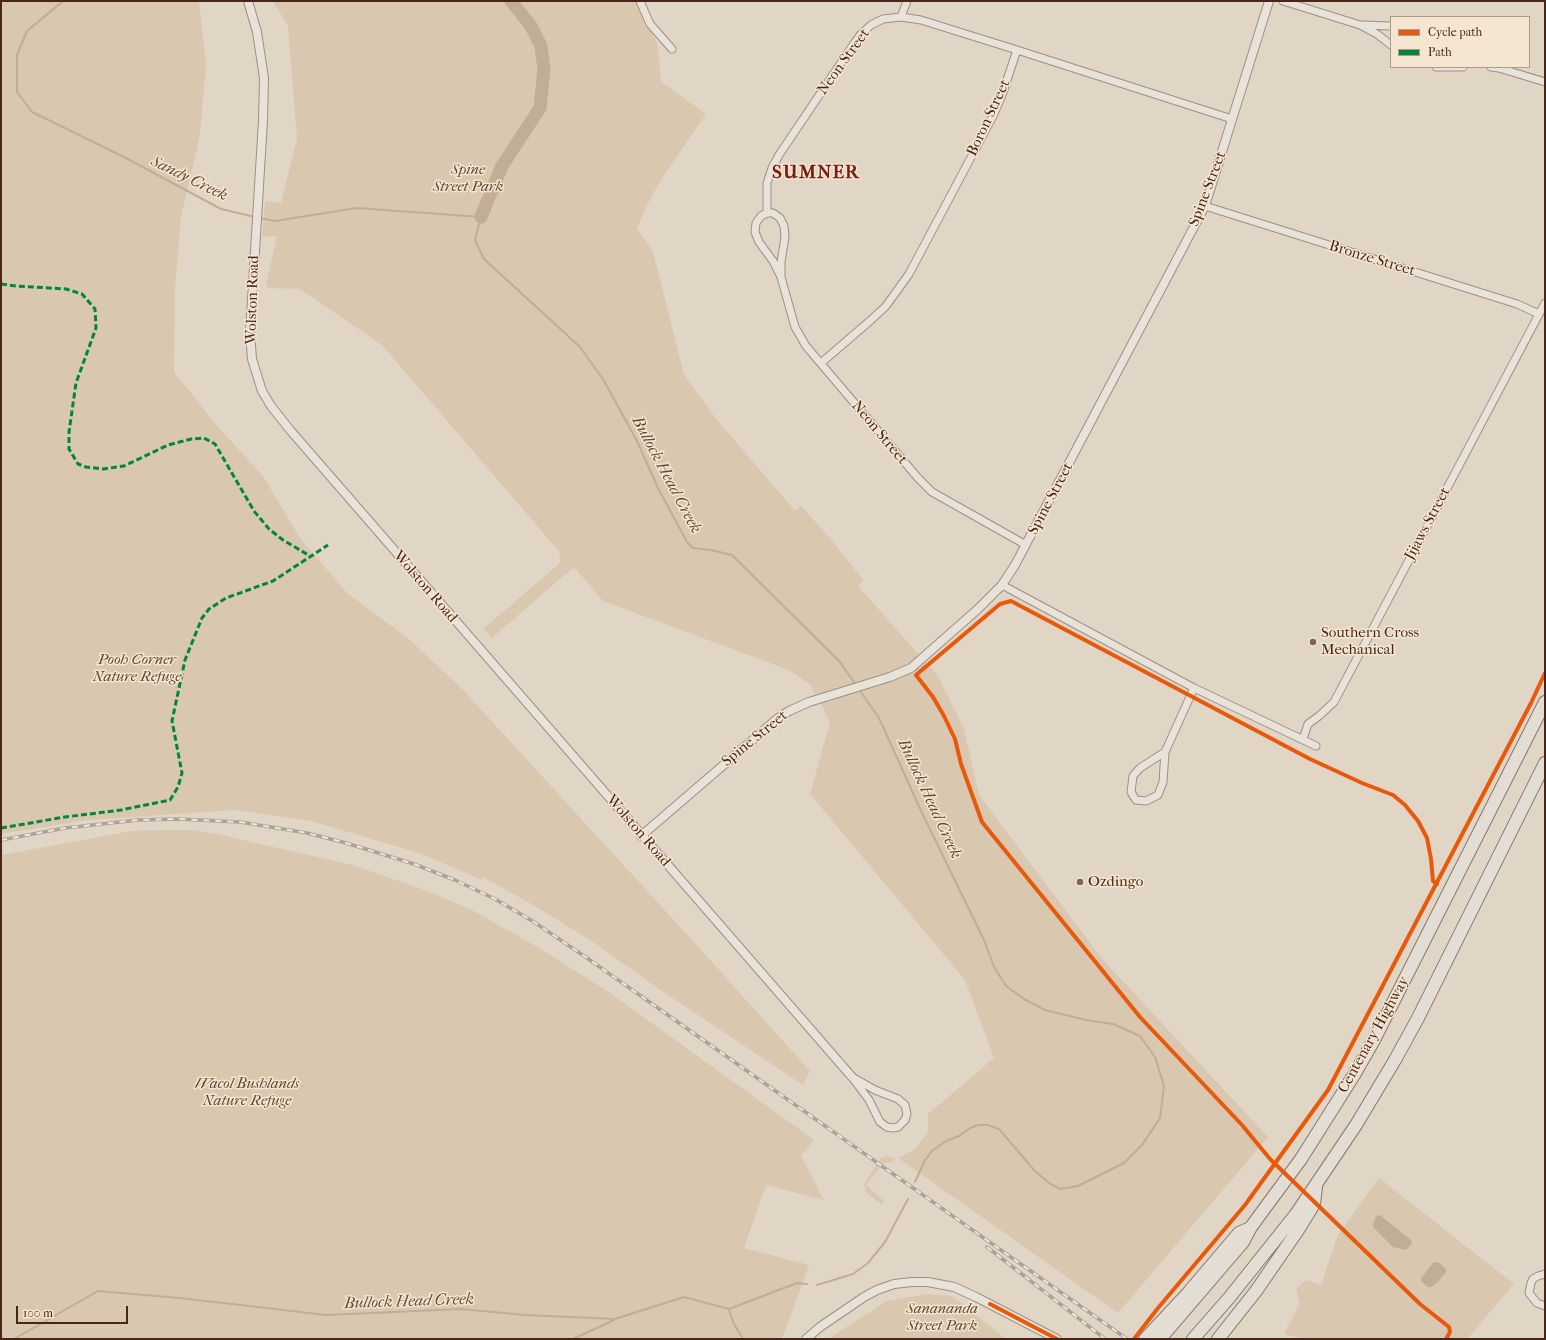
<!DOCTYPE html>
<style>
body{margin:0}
#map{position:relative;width:1546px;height:1340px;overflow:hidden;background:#e1d6c5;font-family:"IM FELL French Canon",serif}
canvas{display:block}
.frame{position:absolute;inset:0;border:2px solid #472619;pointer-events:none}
.legend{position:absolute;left:1390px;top:16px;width:140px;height:52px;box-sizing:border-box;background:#f4e6d1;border:1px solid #af9987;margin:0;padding:5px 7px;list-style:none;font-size:12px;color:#472619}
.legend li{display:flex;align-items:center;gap:8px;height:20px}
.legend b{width:20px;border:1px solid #af9987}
.scale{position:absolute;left:16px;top:1306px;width:112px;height:18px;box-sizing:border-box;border:2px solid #472619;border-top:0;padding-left:5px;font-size:12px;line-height:14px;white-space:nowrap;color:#472619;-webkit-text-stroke:3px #f4e6d1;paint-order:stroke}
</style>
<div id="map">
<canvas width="1546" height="1340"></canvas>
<div class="frame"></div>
<ul class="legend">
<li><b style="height:5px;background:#e8590c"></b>Cycle path</li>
<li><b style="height:5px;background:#00873e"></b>Path</li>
</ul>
<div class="scale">100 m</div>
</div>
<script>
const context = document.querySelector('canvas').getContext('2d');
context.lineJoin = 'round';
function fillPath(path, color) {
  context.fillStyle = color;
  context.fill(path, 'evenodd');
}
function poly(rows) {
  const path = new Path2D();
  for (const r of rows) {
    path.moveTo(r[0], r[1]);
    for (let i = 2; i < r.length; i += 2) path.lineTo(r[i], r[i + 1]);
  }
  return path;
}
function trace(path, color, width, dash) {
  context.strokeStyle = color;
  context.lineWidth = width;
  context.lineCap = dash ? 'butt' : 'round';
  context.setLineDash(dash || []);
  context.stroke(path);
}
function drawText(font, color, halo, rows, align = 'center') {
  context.font = font + ' "IM FELL French Canon",serif';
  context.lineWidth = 3;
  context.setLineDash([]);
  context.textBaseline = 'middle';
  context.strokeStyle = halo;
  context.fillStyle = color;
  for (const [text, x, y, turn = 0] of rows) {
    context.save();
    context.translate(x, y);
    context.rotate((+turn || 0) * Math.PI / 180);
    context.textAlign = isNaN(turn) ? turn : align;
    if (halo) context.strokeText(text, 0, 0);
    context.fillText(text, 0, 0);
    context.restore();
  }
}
fillPath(poly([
 [1,1,199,1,206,64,200,135,181,217,175,289,174,372,218,427,263,476,300,538,347,593,409,639,463,690,692,940,810,1071,803,1085,656,987,593,942,540,909,485,878,481,877,484,881,419,853,311,821,235,810,88,820,1,834],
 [273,1,637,1,657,43,659,56,661,82,706,114,662,178,647,205,637,228,653,252,684,375,717,420,795,511,801,506,829,537,864,581,858,586,937,675,964,729,979,795,1103,960,1268,1137,1118,1313,898,1158,915,1149,928,1132,928,1114,994,1058,965,980,810,794,830,722,811,686,797,675,786,669,603,601,574,567,492,638,483,629,559,564,561,559,558,550,382,345,300,289,269,288,266,284,277,236,262,237,265,201,281,203,297,139,288,26],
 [162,830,193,830,221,835,352,865,425,890,470,909,536,946,610,993,814,1140,801,1156,824,1200,766,1185,744,1248,809,1265,782,1339,1,1339,1,855,131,831],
 [887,1156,894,1158,892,1162,884,1163,866,1185,884,1201,881,1204,866,1193,864,1184,880,1159,883,1157],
 [1379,1178,1514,1284,1467,1339,1304,1339,1284,1334,1300,1303,1296,1289,1306,1280,1321,1285,1338,1235],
 [927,1294,952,1296,1006,1339,828,1339,887,1301]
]), '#d9c7af');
fillPath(poly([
 [1380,1215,1410,1239,1412,1242,1410,1246,1406,1250,1393,1247,1373,1227,1373,1224,1376,1216],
 [1438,1262,1446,1269,1446,1272,1438,1282,1431,1287,1428,1287,1421,1281,1421,1278,1433,1263]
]), '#c2ad96');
trace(poly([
 [63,1,27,31,17,55,17,92,32,112,124,157,221,209,255,217],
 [260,218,275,221,357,208,481,217,475,240,484,259,580,347,603,379,637,441,658,488,687,542,693,548,711,550,732,555,840,662,856,685],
 [858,688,879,718,922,813,984,940,994,967,1006,986,1024,999,1045,1010,1086,1020,1113,1024,1140,1036,1155,1057,1164,1086,1160,1118,1142,1145,1124,1163,1078,1186,1060,1189,1049,1183,1034,1170,999,1129,988,1125,979,1125,970,1128,959,1136,946,1141,933,1150,925,1160,915,1182],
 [817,1285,853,1274,868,1263,885,1242,908,1199],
 [729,1310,734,1324,743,1339],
 [14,1339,98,1291,180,1298,326,1315,461,1309,525,1315,615,1319,684,1297,729,1309,797,1283,807,1284],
 [573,1339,614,1320]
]), '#c2ad96', 2);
trace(poly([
 [481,217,502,166,540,108,544,69,541,46,531,26,511,1]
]), '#c2ad96', 13);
const minor = poly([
 [640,1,650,24,672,49],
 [1283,1,1360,25,1377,34,1391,45],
 [901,17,907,1],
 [1362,25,1391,26],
 [1436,67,1463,67],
 [1491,67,1499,68,1545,82],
 [1205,206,1517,304,1539,314],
 [767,213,767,183,772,168,779,155,853,45,861,34,871,25,883,19,901,17,921,20,1017,50],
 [781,277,781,262,785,237,784,226,780,218,773,213,767,213,761,216,756,223,755,232,759,242,773,261,781,277,795,327,806,346,918,478,932,492,1026,545],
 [821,363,871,320,886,306,909,274,993,116,1002,95,1017,50,1232,119],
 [1002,585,1194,688,1316,746],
 [1303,739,1308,724,1319,716,1334,702,1545,303],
 [1165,752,1140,768,1133,776,1131,792,1136,800,1146,801,1158,795,1163,782,1165,752,1194,688],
 [852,1077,875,1090,898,1099,905,1105,907,1114,905,1120,898,1127,893,1128,887,1127,880,1122,869,1100,852,1077],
 [1545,1274,1538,1276,1533,1279,1531,1283,1529,1293,1537,1303,1545,1306]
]);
const tertiary = poly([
 [248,1,257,32,264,78,263,121,250,332,252,359,262,391,271,406,290,430,852,1077],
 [641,836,777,719,789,711,809,702,890,677,911,668,978,609,1002,585,1015,565,1205,206,1269,1],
 [806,1339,820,1327,864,1297,877,1290,894,1284,912,1282,928,1282,954,1287,976,1297,1057,1339]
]);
const motorway = poly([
 [1145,1339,1188,1293,1239,1233,1250,1228],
 [1160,1339,1243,1242,1251,1227,1301,1159,1354,1075,1374,1040,1545,702],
 [1193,1339,1229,1298,1296,1214,1356,1125,1395,1060,1418,1018,1545,763],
 [1218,1339,1256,1291,1298,1230,1314,1204,1316,1187]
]);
trace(minor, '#9b9085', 9);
trace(tertiary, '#9b9085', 10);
trace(motorway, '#84786f', 14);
trace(minor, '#e8e2d9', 7);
trace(tertiary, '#e8e2d9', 8);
trace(motorway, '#e4ddd3', 12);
const rail = poly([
 [1,840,65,828,138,820,178,819,240,822,307,833,346,843,414,864,455,880,495,899,534,922,587,958,1127,1339],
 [987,1247,1105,1339]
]);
trace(rail, '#aba39b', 3.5);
trace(rail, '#f4e6d1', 2, [6]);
trace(poly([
 [1,284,16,286,66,289,82,294,95,309,96,328,76,383,69,432,69,449,78,464,86,467,103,469,124,466,168,445,191,439,204,438,215,444,254,511,269,529,283,540,310,556],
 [1,828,65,817,121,810,170,800,178,787,182,773,172,721,185,660,202,618,209,609,226,598,273,581,328,545]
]), '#00873e', 3, [6, 3]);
trace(poly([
 [1437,884,1433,881,1431,859,1427,838,1418,821,1405,805,1393,795,1362,783,1310,759,1011,601,1000,604,916,675,933,697,944,716,955,739,961,764,982,822,1140,1017,1242,1125,1270,1159,1420,1304,1449,1327,1450,1332,1446,1339],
 [990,1304,1057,1339],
 [1134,1339,1158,1308,1245,1205,1328,1090,1531,703,1545,673]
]), '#e8590c', 4);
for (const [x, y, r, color] of [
 [1313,642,4,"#7d6455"],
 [1080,882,4,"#7d6455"]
]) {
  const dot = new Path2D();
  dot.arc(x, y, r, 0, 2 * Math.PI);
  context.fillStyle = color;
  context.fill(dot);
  trace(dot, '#f4e6d1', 1.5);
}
drawText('15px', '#472619', '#f4e6d1', [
 ["Neon Street",844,62,-54],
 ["Boron Street",989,118,-65],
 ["Spine Street",1208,189,-69],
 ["Bronze Street",1372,259,17],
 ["Wolston Road",253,300,-88],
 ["Neon Street",879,433,50],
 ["Spine Street",1051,499,-62],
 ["Jijaws Street",1428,524,-62],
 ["Wolston Road",425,587,49],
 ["Spine Street",755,739,-39],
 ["Wolston Road",638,831,49],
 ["Centenary Highway",1374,1035,-61]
]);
drawText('italic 15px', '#634433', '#f4e6d1', [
 ["Spine",468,170],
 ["Street Park",468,187],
 ["Pooh Corner",137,660],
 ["Nature Refuge",137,677],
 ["Wacol Bushlands",247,1084],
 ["Nature Refuge",247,1101],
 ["Sanananda",942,1309],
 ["Street Park",942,1326]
]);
drawText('15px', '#472619', '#f4e6d1', [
 ["Southern Cross",1321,633],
 ["Mechanical",1321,650],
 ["Ozdingo",1088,882]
], 'left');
drawText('italic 16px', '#684938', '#f4e6d1', [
 ["Sandy Creek",189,179,26],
 ["Bullock Head Creek",666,475,62],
 ["Bullock Head Creek",929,799,65],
 ["Bullock Head Creek",409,1302,-2]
]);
context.letterSpacing = '1px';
drawText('bold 19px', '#7a1f14', '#f4e6d1', [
 ["SUMNER",816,173]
]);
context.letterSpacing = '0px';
</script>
